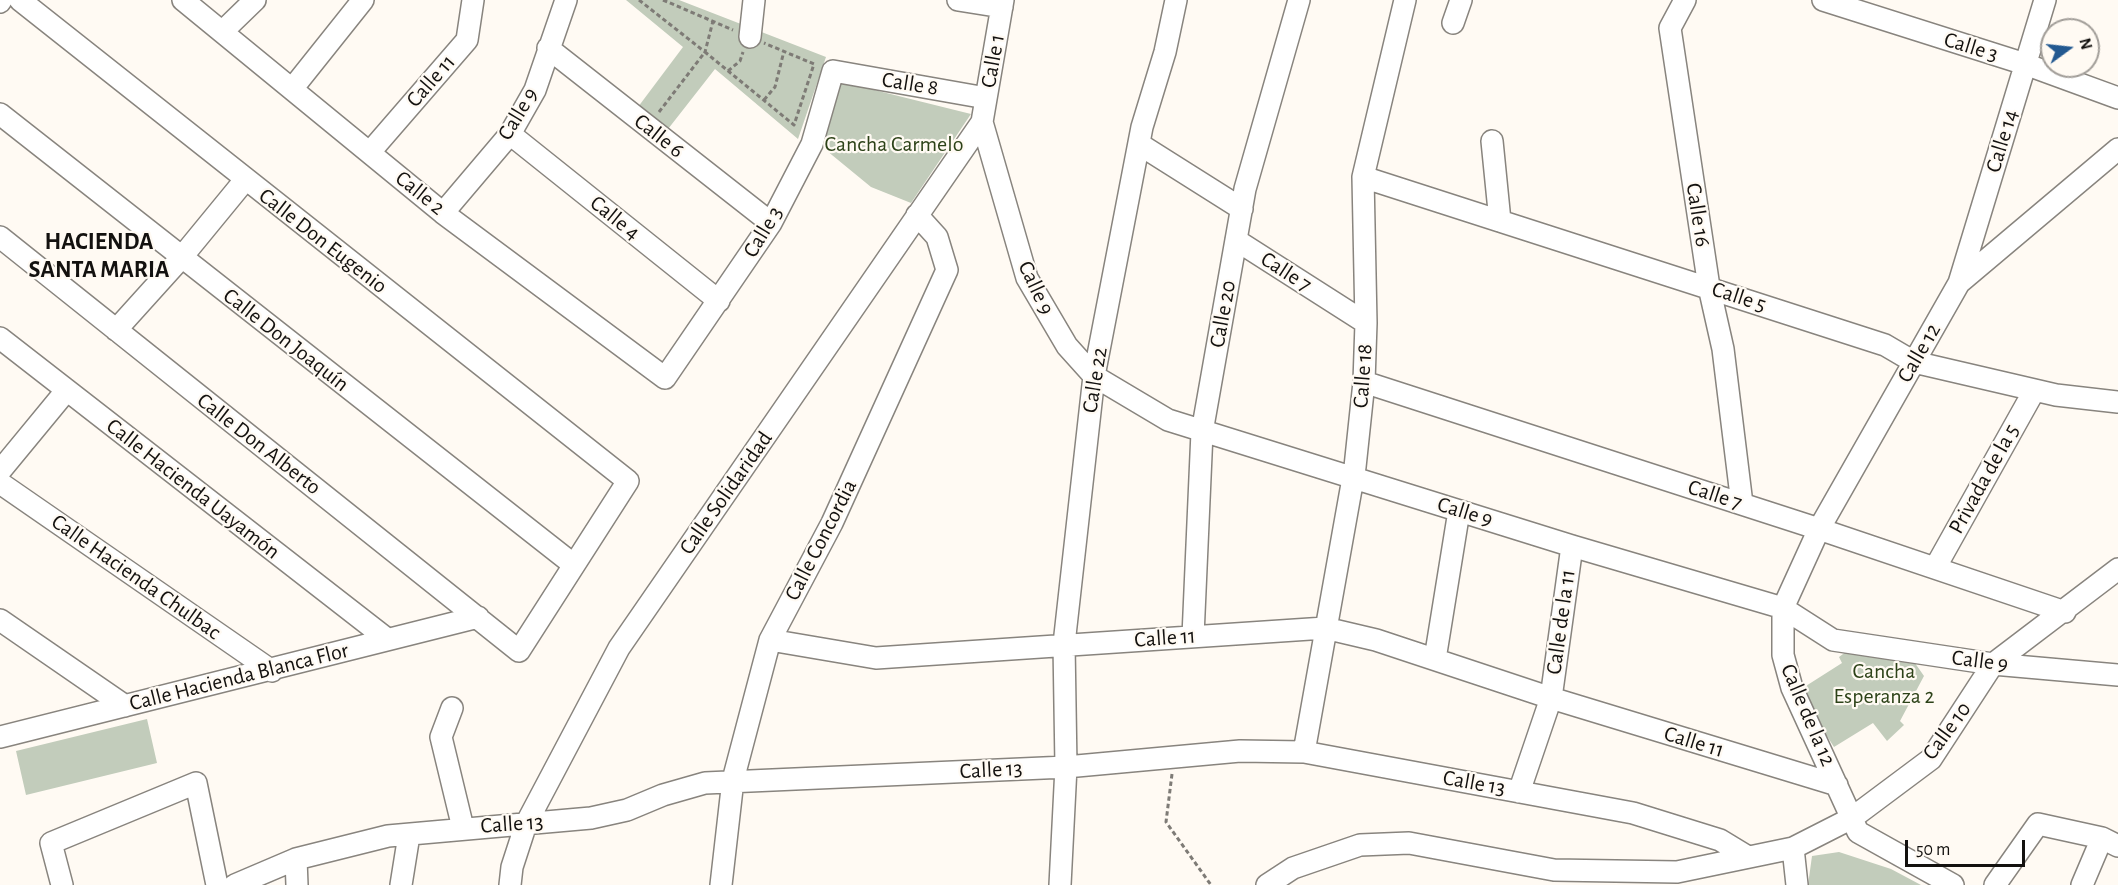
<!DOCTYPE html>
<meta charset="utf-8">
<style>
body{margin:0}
#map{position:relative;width:2118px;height:885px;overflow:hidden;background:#fffaf3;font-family:"Alegreya Sans",sans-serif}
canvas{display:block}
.north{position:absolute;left:2040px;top:18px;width:60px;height:60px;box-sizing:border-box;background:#fffaf3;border:2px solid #a19d98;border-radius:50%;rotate:75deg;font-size:16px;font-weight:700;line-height:24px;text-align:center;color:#13110f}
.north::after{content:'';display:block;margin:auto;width:21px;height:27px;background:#235991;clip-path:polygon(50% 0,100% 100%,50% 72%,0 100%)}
.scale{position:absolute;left:1905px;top:840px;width:120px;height:27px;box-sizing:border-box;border:3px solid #13110f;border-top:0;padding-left:8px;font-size:18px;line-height:21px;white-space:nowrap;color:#13110f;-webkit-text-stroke:4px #fffaf3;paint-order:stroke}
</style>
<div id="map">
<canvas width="2118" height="885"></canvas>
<div class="north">N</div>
<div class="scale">50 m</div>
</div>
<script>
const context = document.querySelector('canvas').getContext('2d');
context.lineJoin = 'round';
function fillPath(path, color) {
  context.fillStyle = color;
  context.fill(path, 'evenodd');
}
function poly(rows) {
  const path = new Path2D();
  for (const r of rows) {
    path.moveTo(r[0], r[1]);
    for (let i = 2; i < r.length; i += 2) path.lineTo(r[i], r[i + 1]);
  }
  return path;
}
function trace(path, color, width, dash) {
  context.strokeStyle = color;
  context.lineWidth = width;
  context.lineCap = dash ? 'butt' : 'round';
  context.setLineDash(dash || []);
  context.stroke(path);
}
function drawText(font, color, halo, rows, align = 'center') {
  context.font = font + ' "Alegreya Sans",sans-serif';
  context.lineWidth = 4.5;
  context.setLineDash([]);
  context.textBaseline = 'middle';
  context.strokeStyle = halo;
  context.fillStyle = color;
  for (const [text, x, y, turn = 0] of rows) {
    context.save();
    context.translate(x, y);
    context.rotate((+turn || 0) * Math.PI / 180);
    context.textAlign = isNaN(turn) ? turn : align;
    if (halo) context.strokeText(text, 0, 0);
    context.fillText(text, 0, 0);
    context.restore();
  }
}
fillPath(poly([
 [626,0,679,0,826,57,798,139,715,69,661,138,632,115,683,47],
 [838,81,971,114,911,203,871,187,821,146],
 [1851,648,1910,656,1924,676,1900,721,1904,725,1887,741,1873,723,1834,747,1798,691,1842,663,1839,657],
 [147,719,157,763,26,795,16,751],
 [1839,852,1891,869,1921,885,1808,885,1812,856]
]), '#c2ccbb');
const minor = poly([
 [183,0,443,213,665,378,771,223,812,144,833,71,986,98],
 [958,0,1002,7],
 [1685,0,1670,28,1709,287,1723,349,1742,504],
 [1823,0,2025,64,2118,98],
 [0,2,1,0],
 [1453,23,1461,0],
 [222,32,255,0],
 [750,37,754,0],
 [548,48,771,223],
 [292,89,363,0],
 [0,114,574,565],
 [982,122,1027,278,1067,346,1094,376,1168,420,1572,546,1783,608,1833,640,1993,664,2118,675],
 [510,134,719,301],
 [1492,141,1500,221],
 [1139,144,1242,209],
 [370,152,467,40,473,0],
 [1363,177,1885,345,1914,362,2056,395,2118,402],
 [443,213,510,134,535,90,566,0],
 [0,237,519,651,628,481,20,0],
 [1236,240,1366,323],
 [1959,283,2045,0],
 [116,330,181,258,245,180],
 [0,338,387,639],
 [1364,382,1819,529,2065,612],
 [0,471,66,391],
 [0,483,272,671],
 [1935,568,2034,391],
 [0,620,125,706],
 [1193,636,1202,432,1245,189,1299,0],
 [770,640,876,658,1325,628,1376,640,1551,698,1837,785],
 [1435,659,1459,511],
 [452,708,441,737,463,828],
 [0,737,478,617],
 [1304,752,1355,467,1364,382,1366,323,1363,177,1405,0],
 [1519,792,1551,698,1572,546],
 [1793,848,1797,885],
 [296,859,297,885],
 [62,885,51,843,196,783,217,885],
 [235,885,296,859,388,836,591,818,627,810,663,795,705,783,1066,767,1240,751,1304,752,1633,813,1720,840,1748,857],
 [401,885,409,835],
 [510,885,512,867,526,824,619,648,982,122,1003,0],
 [721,885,733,780,770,640,832,523,947,270,937,237,917,215],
 [1060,885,1066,767,1064,644,1094,376,1142,127,1165,52,1176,0],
 [1267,885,1293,868,1360,845,1409,843,1554,870,1677,872,1793,848,1852,818,1931,759,1993,664,2118,569],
 [1953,885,1858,832,1792,688,1783,655,1783,608,1819,529,1959,283,2118,149],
 [1995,885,2038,824,2102,838,2118,846],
 [2082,885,2102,838]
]);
trace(minor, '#88847e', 24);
trace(poly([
 [639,0,705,52,713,21],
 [663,0,733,30],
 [728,71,740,61,743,52],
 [764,100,775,87,784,51],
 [659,112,705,52,794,125,814,64,764,43],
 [1172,774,1166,822,1211,885]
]), '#7e7b76', 3, [4.5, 3]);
trace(minor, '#fff', 21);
drawText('22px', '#13110f', '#fffaf3', [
 ["Calle 3",1971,47,17],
 ["Calle 1",993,61,-80],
 ["Calle 11",431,81,-49],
 ["Calle 8",910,84,9],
 ["Calle 9",518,114,-59],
 ["Calle 6",659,136,38],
 ["Calle 14",2002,141,-73],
 ["Calle 2",420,193,39],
 ["Calle 16",1698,215,81],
 ["Calle 4",615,218,39],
 ["Calle 3",763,232,-59],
 ["Calle Don Eugenio",323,241,38],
 ["Calle 7",1286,272,33],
 ["Calle 9",1036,288,65],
 ["Calle 5",1739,297,18],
 ["Calle 20",1223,314,-80],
 ["Calle Don Joaquín",286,340,38],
 ["Calle 12",1919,353,-60],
 ["Calle 18",1363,376,-86],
 ["Calle 22",1095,380,-81],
 ["Calle Don Alberto",259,444,38],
 ["Privada de la 5",1984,479,-61],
 ["Calle Hacienda Uayamón",193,489,38],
 ["Calle Solidaridad",726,493,-55],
 ["Calle 7",1715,495,18],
 ["Calle 9",1465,512,17],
 ["Calle Concordia",821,540,-63],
 ["Calle Hacienda Chulbac",136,577,35],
 ["Calle de la 11",1561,622,-82],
 ["Calle 11",1165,638,-4],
 ["Calle 9",1980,661,7],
 ["Calle Hacienda Blanca Flor",239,677,-14],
 ["Calle de la 12",1808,715,67],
 ["Calle 10",1947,731,-54],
 ["Calle 11",1694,742,17],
 ["Calle 13",991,770,-3],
 ["Calle 13",1474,783,10],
 ["Calle 13",512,824,-4]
]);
drawText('22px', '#2c4218', '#fffaf3', [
 ["Cancha Carmelo",894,144],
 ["Cancha",1884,671],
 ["Esperanza 2",1884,696]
]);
drawText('bold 24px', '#13110f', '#fffaf3', [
 ["HACIENDA",99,242],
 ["SANTA MARIA",99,270]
]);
</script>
